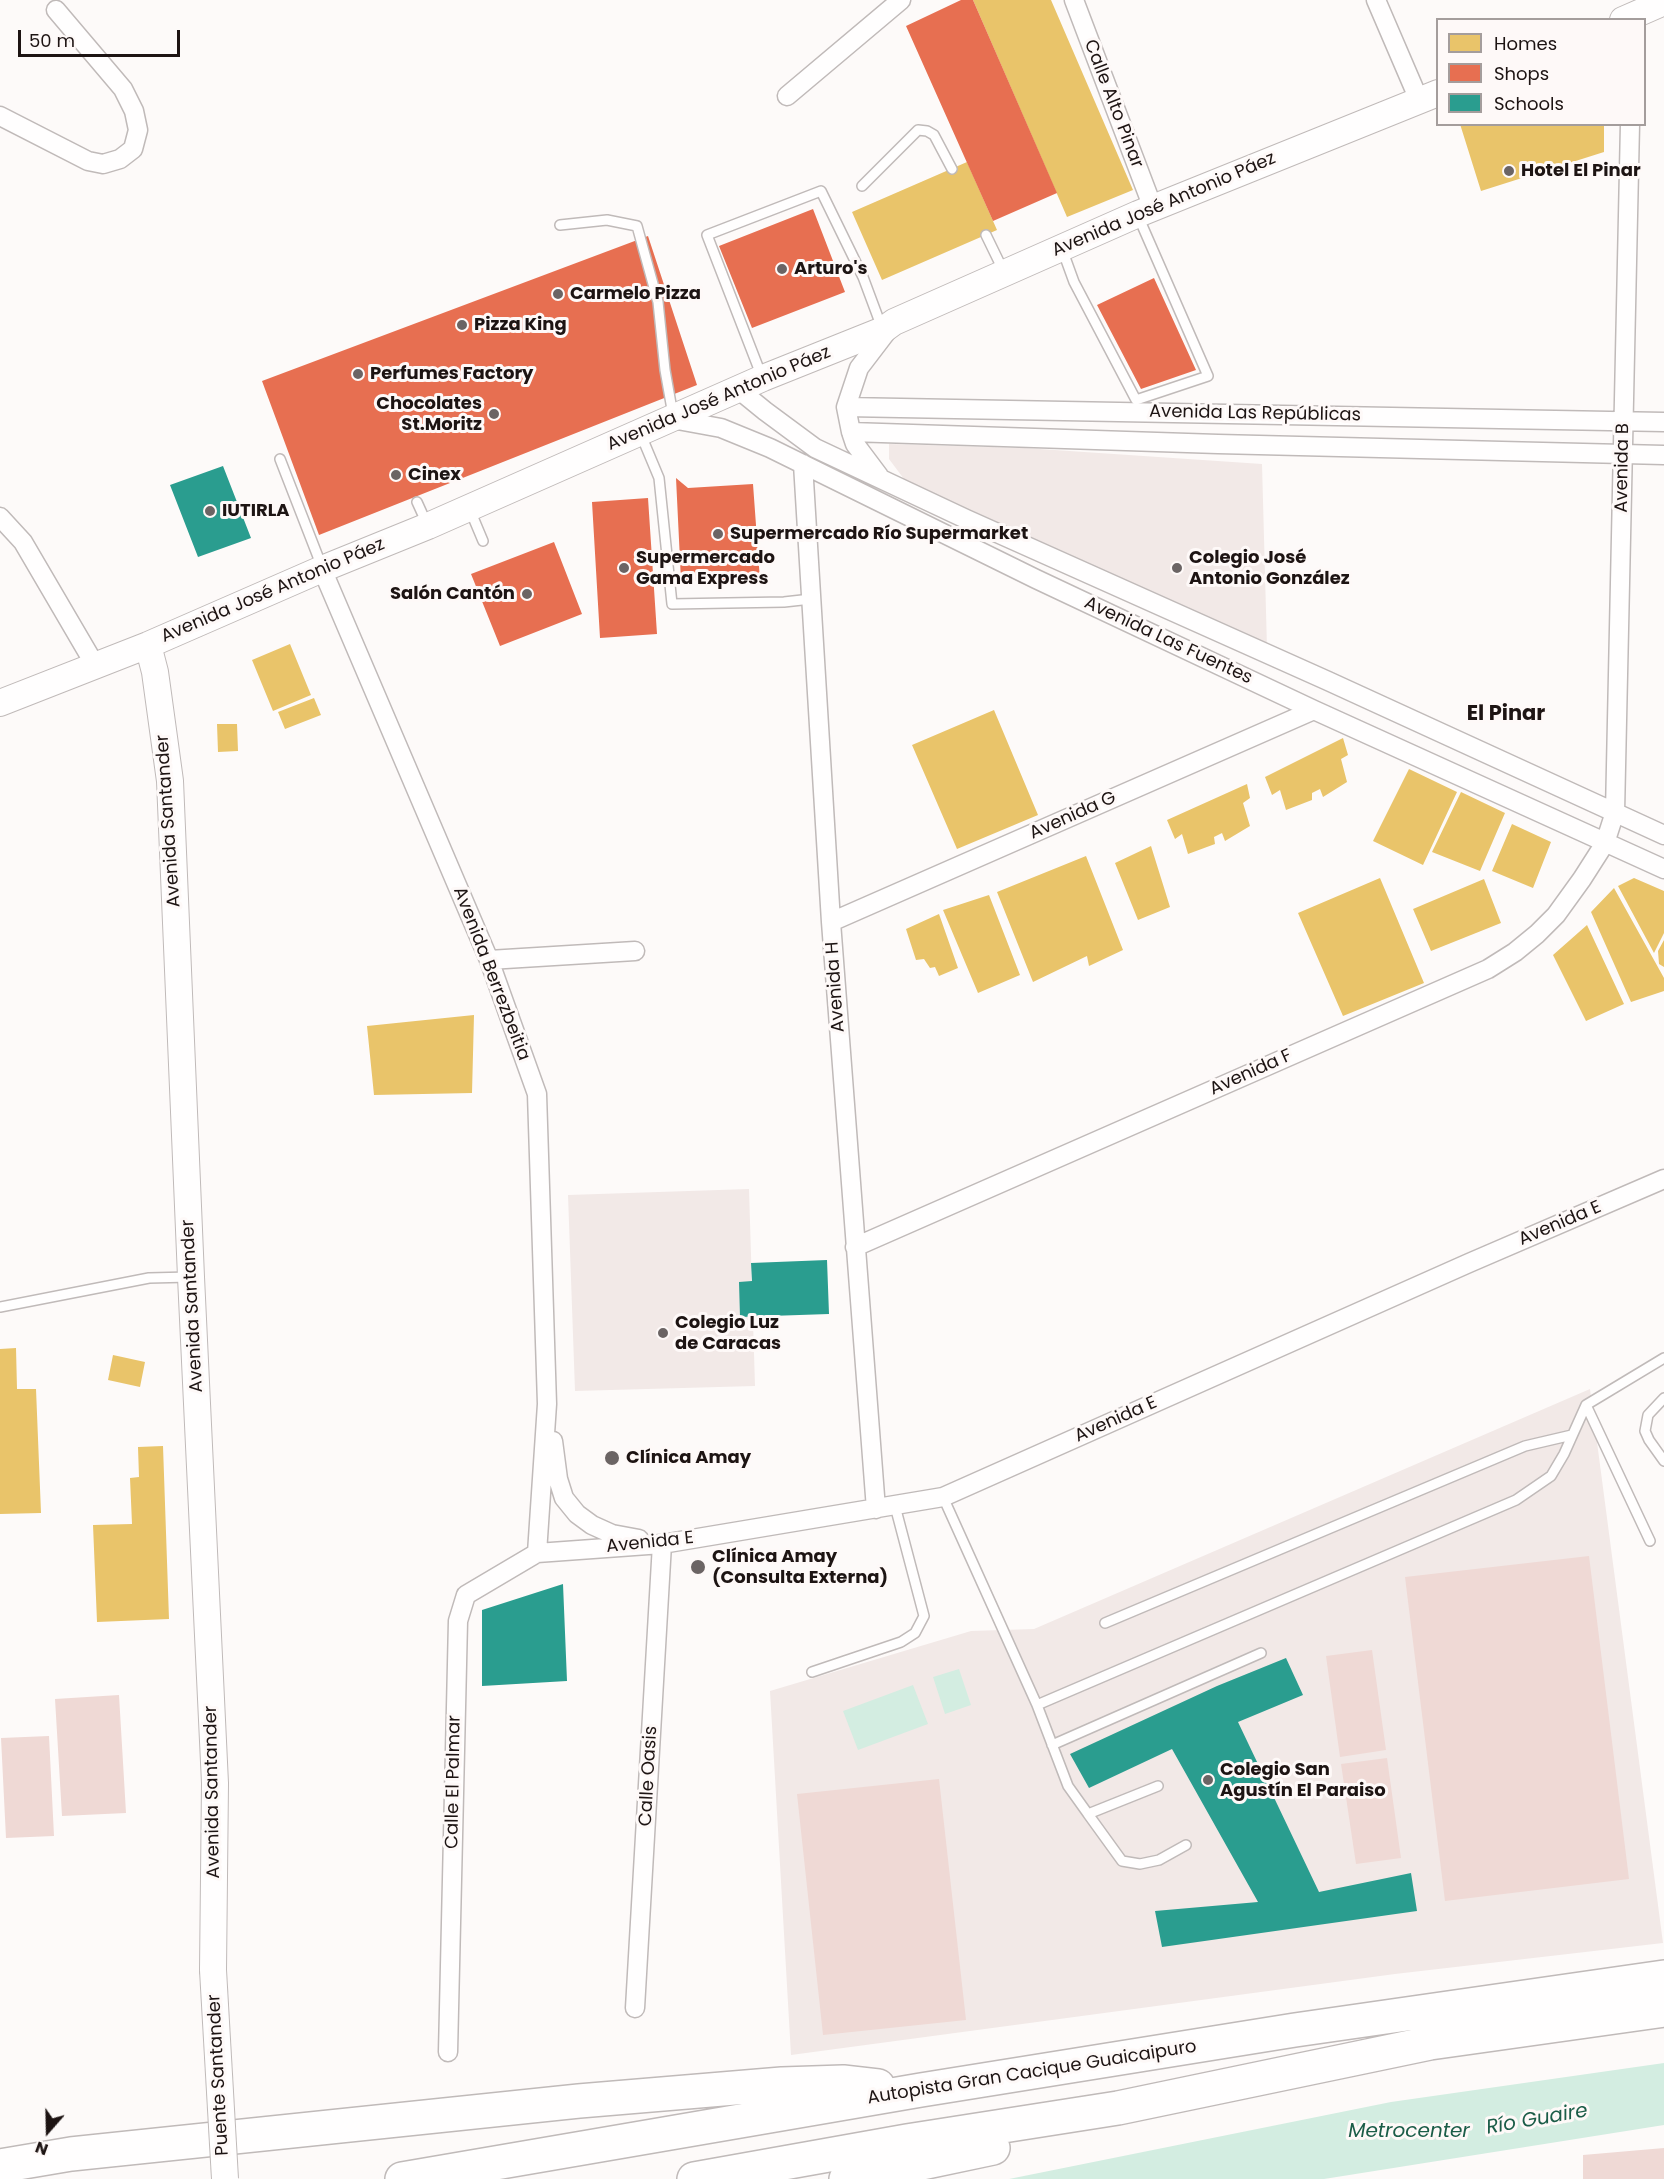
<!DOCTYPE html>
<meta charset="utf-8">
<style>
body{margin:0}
#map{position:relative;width:1664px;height:2179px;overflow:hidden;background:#fdfaf9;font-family:Poppins,sans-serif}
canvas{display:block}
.legend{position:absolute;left:1436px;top:18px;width:210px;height:108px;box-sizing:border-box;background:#fef9f8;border:2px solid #a49d9c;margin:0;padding:8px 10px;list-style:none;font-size:18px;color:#1d1413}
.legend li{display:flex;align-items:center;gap:12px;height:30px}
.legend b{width:30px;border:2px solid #a49d9c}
.north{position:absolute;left:18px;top:2101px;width:60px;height:60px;-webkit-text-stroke:4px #fef9f8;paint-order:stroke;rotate:200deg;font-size:16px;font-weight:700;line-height:24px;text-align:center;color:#1d1413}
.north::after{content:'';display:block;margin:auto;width:21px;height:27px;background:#1d1413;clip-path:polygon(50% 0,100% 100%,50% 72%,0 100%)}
.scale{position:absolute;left:18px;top:30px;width:162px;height:27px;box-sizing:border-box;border:3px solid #1d1413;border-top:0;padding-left:8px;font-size:18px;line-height:21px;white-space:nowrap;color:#1d1413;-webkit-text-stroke:4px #fef9f8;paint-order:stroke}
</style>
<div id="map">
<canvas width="1664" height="2179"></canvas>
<ul class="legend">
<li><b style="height:16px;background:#e9c46a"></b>Homes</li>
<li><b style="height:16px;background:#e76f51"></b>Shops</li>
<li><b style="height:16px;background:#2a9d8f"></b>Schools</li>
</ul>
<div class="north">N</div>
<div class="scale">50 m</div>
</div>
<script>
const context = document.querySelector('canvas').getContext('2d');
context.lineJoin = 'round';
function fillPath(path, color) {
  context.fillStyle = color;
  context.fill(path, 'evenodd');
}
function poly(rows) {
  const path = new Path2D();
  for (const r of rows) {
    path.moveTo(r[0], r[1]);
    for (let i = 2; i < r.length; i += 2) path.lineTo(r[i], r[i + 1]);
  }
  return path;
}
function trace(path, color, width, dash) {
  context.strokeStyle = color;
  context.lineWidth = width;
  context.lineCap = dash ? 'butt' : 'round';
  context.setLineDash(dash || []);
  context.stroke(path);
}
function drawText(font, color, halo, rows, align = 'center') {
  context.font = font + ' Poppins,sans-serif';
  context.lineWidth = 6;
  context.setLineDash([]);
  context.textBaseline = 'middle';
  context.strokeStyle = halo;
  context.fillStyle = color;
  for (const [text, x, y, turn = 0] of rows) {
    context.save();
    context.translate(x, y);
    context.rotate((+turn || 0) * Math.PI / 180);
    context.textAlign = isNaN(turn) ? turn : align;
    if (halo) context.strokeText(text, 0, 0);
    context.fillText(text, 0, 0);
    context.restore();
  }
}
fillPath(poly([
 [889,444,1025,448,1262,464,1267,648,953,507,904,479,889,459],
 [749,1189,755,1386,575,1391,568,1195],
 [1590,1389,1663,1943,1395,1974,791,2055,770,1691,971,1631,1034,1629]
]), '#f2e9e7');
fillPath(poly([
 [1589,1556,1629,1879,1445,1901,1405,1577],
 [1372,1650,1386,1750,1340,1757,1326,1656],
 [119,1695,126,1813,62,1816,55,1699],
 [49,1736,54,1836,6,1838,1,1738],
 [1387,1758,1401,1858,1356,1864,1341,1764],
 [939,1779,966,2020,823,2035,797,1794],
 [1664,2148,1664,2179,1583,2179,1583,2155]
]), '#efd9d5');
fillPath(poly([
 [959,1669,971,1705,945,1714,933,1677],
 [913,1685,928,1724,858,1750,843,1711],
 [1664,2063,1664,2125,1324,2179,1009,2179,1391,2102]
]), '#d3ede1');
fillPath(poly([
 [973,0,1051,0,1133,190,1067,217],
 [1460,124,1604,124,1604,152,1481,191],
 [967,162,997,230,882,280,852,212],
 [290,644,311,695,273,711,252,660],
 [314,698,321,715,285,729,278,712],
 [994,710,1038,815,957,849,912,745],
 [217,724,237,724,238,751,218,752],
 [1343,738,1348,755,1341,759,1347,782,1323,797,1320,789,1312,793,1312,800,1286,810,1280,790,1272,795,1265,777],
 [1409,769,1457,792,1423,865,1373,841],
 [1247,784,1250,798,1243,803,1250,826,1225,841,1222,833,1214,837,1215,844,1188,854,1182,834,1175,839,1167,820],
 [1461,792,1505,813,1480,871,1432,852],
 [1512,824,1551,842,1533,888,1492,871],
 [1151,846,1170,907,1138,920,1115,863],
 [1086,856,1123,950,1089,966,1087,956,1033,982,997,892],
 [1380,878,1424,983,1343,1016,1298,913],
 [1634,878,1664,891,1664,933,1654,953,1618,886],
 [1484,879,1501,923,1431,951,1413,909],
 [1614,888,1664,978,1664,991,1631,1002,1591,912],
 [989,895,1020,975,978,993,943,910],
 [939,914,958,968,939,976,935,967,930,968,924,959,916,960,906,929],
 [1587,925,1624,1004,1586,1021,1553,955],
 [1664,940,1664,967,1659,964,1658,951],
 [474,1015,472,1093,374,1095,367,1026],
 [16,1348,17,1389,36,1389,41,1513,0,1514,0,1349],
 [113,1355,145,1362,140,1387,108,1380],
 [163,1446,169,1619,97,1622,93,1525,132,1524,130,1478,139,1477,138,1447]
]), '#e9c46a');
fillPath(poly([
 [961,0,973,0,1057,193,993,221,906,26],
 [813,209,845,292,752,328,719,246],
 [648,236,697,385,319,535,262,381],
 [1154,278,1196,370,1141,389,1097,305],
 [676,478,688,488,753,484,760,580,681,581],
 [648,498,657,634,600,638,592,502],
 [554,542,582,614,500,646,471,574]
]), '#e76f51');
fillPath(poly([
 [223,466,251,538,198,557,170,485],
 [827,1260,829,1314,740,1317,739,1282,752,1281,751,1263],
 [563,1584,567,1681,482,1686,482,1610],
 [1286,1658,1303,1695,1238,1722,1319,1892,1411,1873,1417,1911,1162,1947,1155,1911,1258,1902,1172,1749,1089,1788,1070,1754,1217,1686]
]), '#2a9d8f');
const lane = poly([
 [862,186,918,130,927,131,934,135,952,169],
 [560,225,607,220,637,226,658,302,665,370,673,415],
 [986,235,1003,270],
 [1062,249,1074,282,1136,400,1208,376,1138,216],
 [762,377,707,235,821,191,863,277,882,328],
 [641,435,659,478,672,604,784,602,811,599],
 [280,459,322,567],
 [417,502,427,524],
 [470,510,483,541],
 [0,1307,149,1278,190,1277],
 [1664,1398,1648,1415,1645,1431,1649,1440,1664,1461],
 [1586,1405,1650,1541],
 [943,1497,1037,1705,1516,1500,1551,1476,1564,1454,1586,1405,1664,1358],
 [1105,1623,1525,1446,1572,1435],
 [812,1672,901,1642,915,1633,924,1616,895,1506],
 [1037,1705,1068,1786,1088,1814,1158,1786],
 [1052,1745,1261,1653],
 [1088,1814,1122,1861,1140,1864,1159,1860,1186,1845]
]);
const street = poly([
 [1074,0,1153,208],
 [1376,0,1419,100],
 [787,96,901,0],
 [0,116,88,161,103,164,120,159,133,149,138,130,134,111,123,89,56,10],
 [738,389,765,411,815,448,966,519,1328,681,1664,835],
 [846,407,1664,422],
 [672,419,721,428,770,448,1036,579,1314,710,1664,869],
 [851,432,1218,444,1664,455],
 [803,464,831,922,876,1509],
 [879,476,855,444,851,432,846,407,859,368,888,330],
 [0,517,23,542,95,665],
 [322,569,489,960,537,1094,547,1404,537,1553],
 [831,922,1314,710],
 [489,960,635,951],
 [855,1247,1488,969,1515,952,1537,934,1556,915,1582,879,1605,843,1615,812,1630,124],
 [553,1441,558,1479,564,1498,577,1514,592,1525,612,1534,639,1539],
 [635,2008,662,1544],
 [448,2052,458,1621,466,1595,537,1553,662,1544,943,1497,1469,1263,1664,1179]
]);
const secondary = poly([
 [1623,20,1664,2],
 [148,645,155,672,170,781,191,1277,215,1783,213,1970],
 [0,703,148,645,322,569,428,526,763,378,883,330,894,322,1138,214,1438,93]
]);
const highway = poly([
 [0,2166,71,2154,579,2101,782,2084,843,2082,878,2086],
 [402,2179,921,2090,1295,2030,1664,1977],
 [694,2179,907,2141,1118,2108,1430,2043,1664,2010],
 [846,2179,993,2148]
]);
trace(lane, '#c0bab9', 12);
trace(street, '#c0bab9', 21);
trace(secondary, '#c0bab9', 28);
trace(highway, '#c0bab9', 36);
trace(lane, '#fffefe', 9);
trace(street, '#fffefe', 18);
trace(secondary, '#fffefe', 26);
trace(highway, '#fffefe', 33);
const secondaryBridge = poly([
 [213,1970,225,2179]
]);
trace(secondaryBridge, '#c0bab9', 28, []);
trace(secondaryBridge, '#fffefe', 26);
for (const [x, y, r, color] of [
 [1509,171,6,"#6b6464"],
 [782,269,6,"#6b6464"],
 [558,294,6,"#6b6464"],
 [462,325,6,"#6b6464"],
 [358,374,6,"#6b6464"],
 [494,414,6,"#6b6464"],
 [396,475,6,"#6b6464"],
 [210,511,6,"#6b6464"],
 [718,534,6,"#6b6464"],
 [624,568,6,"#6b6464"],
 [1177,568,6,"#6b6464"],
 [527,594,6,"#6b6464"],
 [663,1333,6,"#6b6464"],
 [612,1458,8,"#6b6464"],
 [698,1567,8,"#6b6464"],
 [1208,1780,6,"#6b6464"]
]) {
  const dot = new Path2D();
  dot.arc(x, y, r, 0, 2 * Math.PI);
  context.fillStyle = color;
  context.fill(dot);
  trace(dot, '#fef9f8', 2);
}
drawText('18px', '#1d1413', '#fef9f8', [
 ["Calle Alto Pinar",1113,104,69],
 ["Avenida José Antonio Páez",1164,205,-23],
 ["Avenida José Antonio Páez",719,399,-23],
 ["Avenida Las Repúblicas",1255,414,1],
 ["Avenida B",1623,468,-89],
 ["Avenida José Antonio Páez",273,591,-23],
 ["Avenida Las Fuentes",1168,641,25],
 ["Avenida G",1073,816,-24],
 ["Avenida Santander",169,821,-94],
 ["Avenida Berrezbeitia",491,974,69],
 ["Avenida H",836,987,-94],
 ["Avenida F",1251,1073,-24],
 ["Avenida E",1560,1224,-23],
 ["Avenida Santander",193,1306,-93],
 ["Avenida E",1116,1420,-24],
 ["Avenida E",650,1543,-6],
 ["Calle Oasis",649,1776,-87],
 ["Calle El Palmar",454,1782,-89],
 ["Avenida Santander",213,1792,-91],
 ["Autopista Gran Cacique Guaicaipuro",1032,2073,-9],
 ["Puente Santander",219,2075,-93]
]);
drawText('bold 18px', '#1d1413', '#fef9f8', [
 ["Hotel El Pinar",1521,171],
 ["Arturo's",794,269],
 ["Carmelo Pizza",570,294],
 ["Pizza King",474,325],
 ["Perfumes Factory",370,374],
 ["Chocolates",482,404,"right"],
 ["St.Moritz",482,425,"right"],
 ["Cinex",408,475],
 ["IUTIRLA",222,511],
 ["Supermercado Río Supermarket",730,534],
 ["Supermercado",636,558],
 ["Gama Express",636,579],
 ["Colegio José",1189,558],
 ["Antonio González",1189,579],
 ["Salón Cantón",515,594,"right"],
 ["Colegio Luz",675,1323],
 ["de Caracas",675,1344],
 ["Clínica Amay",626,1458],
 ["Clínica Amay",712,1557],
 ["(Consulta Externa)",712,1578],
 ["Colegio San",1220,1770],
 ["Agustín El Paraiso",1220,1791]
], 'left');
drawText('italic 20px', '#1b5d48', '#fef9f8', [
 ["Río Guaire",1537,2120,-10],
 ["Metrocenter",1409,2132]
]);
drawText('bold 21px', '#1d1413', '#fef9f8', [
 ["El Pinar",1506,715]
]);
</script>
